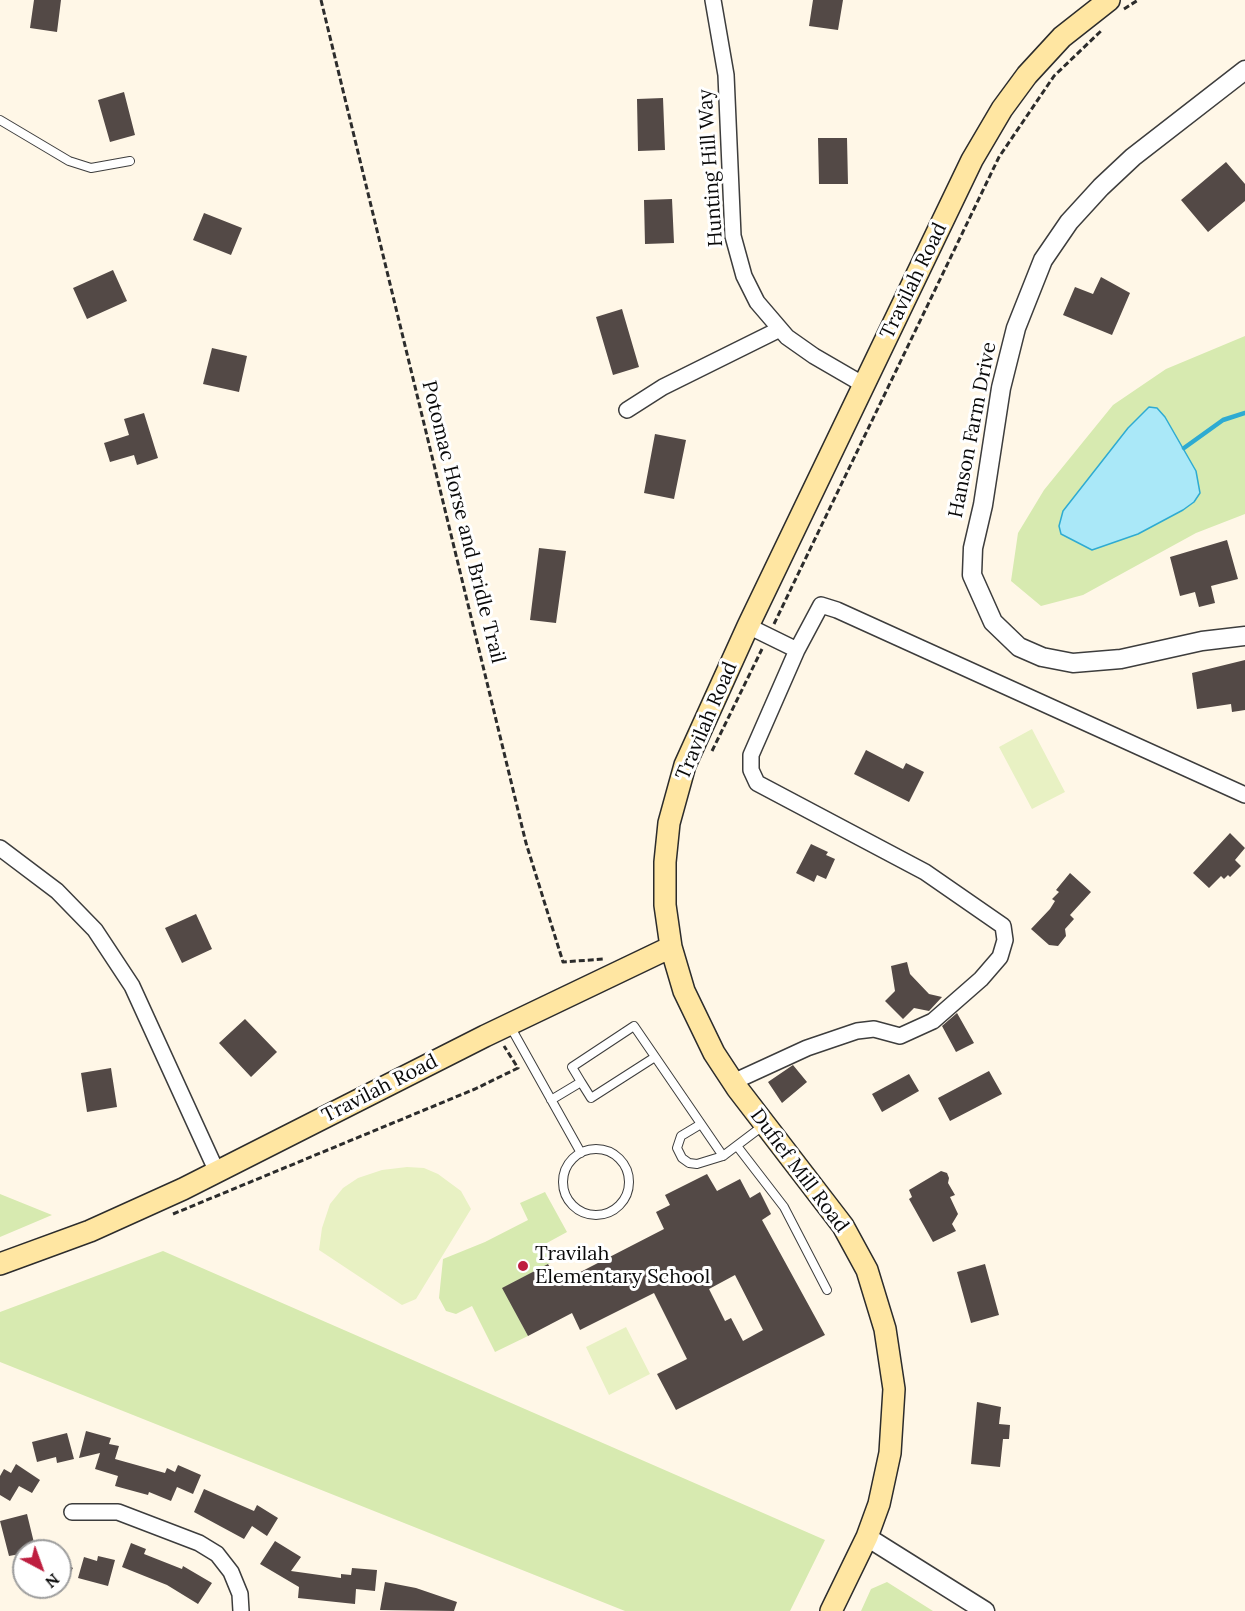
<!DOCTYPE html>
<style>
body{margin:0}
#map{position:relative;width:1245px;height:1611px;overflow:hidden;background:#fff7e7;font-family:Lora,serif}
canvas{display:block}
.north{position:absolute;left:12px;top:1539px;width:60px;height:60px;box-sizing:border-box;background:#fff;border:2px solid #9d9d9d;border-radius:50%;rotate:139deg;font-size:16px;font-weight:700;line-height:24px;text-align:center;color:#0a0a0a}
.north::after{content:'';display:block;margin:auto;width:21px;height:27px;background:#be1e3f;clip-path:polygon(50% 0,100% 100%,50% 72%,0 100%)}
</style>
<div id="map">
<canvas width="1245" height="1611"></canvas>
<div class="north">N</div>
</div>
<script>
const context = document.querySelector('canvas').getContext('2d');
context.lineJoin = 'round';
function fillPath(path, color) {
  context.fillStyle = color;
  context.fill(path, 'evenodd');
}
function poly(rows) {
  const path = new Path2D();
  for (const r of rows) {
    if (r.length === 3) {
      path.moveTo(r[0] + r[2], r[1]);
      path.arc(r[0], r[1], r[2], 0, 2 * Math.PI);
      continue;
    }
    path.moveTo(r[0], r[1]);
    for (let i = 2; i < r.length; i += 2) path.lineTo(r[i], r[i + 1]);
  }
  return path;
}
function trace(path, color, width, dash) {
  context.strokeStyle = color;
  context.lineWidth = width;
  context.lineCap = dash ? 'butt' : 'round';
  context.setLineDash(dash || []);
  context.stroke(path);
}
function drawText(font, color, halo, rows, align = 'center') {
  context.font = font + ' Lora,serif';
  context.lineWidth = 6;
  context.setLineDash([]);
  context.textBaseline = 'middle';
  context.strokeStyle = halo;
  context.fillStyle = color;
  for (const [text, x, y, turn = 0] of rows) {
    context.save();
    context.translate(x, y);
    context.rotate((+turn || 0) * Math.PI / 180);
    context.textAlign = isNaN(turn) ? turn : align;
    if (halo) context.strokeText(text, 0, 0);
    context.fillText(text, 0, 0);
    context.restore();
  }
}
fillPath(poly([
 [1245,336,1245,514,1196,533,1083,595,1041,606,1011,581,1018,533,1044,490,1113,405,1166,369],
 [545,1192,567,1232,545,1244,554,1261,503,1288,528,1336,495,1352,472,1306,456,1314,446,1311,439,1298,443,1259,485,1242,528,1220,520,1203],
 [0,1194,52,1215,0,1237],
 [163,1251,825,1540,790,1611,625,1611,0,1362,0,1312],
 [887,1582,933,1611,861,1611,871,1589]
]), '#d7eab0');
fillPath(poly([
 [1032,729,1065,792,1032,809,999,747],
 [407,1167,424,1168,438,1174,461,1191,471,1209,416,1299,402,1305,319,1250,322,1228,330,1204,343,1188,358,1178,382,1170],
 [626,1327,650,1374,609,1395,586,1347]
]), '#e8f1c3');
const water = poly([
 [1149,407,1157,408,1165,417,1196,471,1200,493,1194,502,1183,510,1138,534,1092,550,1061,534,1059,526,1063,511,1128,428,1149,407]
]);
fillPath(water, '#aae8f8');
trace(water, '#2eabd2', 1.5);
trace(poly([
 [1184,448,1223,420,1245,413]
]), '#2eabd2', 4.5);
fillPath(poly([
 [34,0,61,0,57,32,30,28],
 [813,0,843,0,838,30,809,26],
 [124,92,135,135,110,142,98,100],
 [663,98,665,150,638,151,637,99],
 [818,138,847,138,848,184,819,184],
 [1226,162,1245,184,1245,201,1208,232,1181,200],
 [672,199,674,243,645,244,644,200],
 [204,213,242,228,231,255,193,240],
 [113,270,127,301,87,319,73,288],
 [1101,277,1130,293,1112,335,1063,315,1075,287,1093,294],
 [622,309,639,367,613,375,596,317],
 [212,348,247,356,239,392,203,384],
 [144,413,158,458,137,465,134,455,110,462,104,443,129,435,124,419],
 [655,434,686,440,674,499,644,493],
 [1227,540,1238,579,1211,586,1215,603,1199,607,1195,592,1180,596,1170,557],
 [539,548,566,551,556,623,530,620],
 [1245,660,1245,710,1232,712,1231,704,1197,709,1192,673],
 [866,750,903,769,906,763,924,772,909,802,854,774],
 [1230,833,1245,848,1235,860,1241,866,1230,877,1228,875,1224,879,1221,876,1209,888,1193,873],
 [811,844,828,852,826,855,835,859,826,879,817,875,814,882,796,873],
 [1070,873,1091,892,1070,915,1074,919,1065,929,1066,936,1058,946,1049,945,1031,929,1050,909,1055,901,1052,899,1059,892,1056,890],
 [196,914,212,949,182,963,165,928],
 [907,962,910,974,929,994,942,997,929,1011,914,1008,903,1019,885,1001,895,991,891,966],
 [957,1013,974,1043,956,1052,942,1026],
 [245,1019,277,1052,251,1077,219,1043],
 [793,1065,807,1082,782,1103,768,1082],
 [111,1068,117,1107,87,1112,81,1073],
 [989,1071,1002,1094,950,1121,938,1098],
 [909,1074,919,1091,882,1112,872,1094],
 [941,1171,947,1173,949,1178,948,1183,955,1195,950,1197,958,1214,952,1224,956,1231,933,1242,909,1199,912,1197,909,1190],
 [707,1174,717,1191,740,1179,750,1198,760,1192,771,1214,762,1220,825,1335,676,1410,657,1374,687,1359,654,1293,580,1330,572,1313,528,1336,502,1288,548,1264,559,1283,664,1229,656,1212,670,1205,665,1195],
 [735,1275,763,1330,743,1341,731,1318,725,1321,709,1289],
 [985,1264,999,1315,971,1323,957,1272],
 [977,1402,1001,1407,999,1424,1010,1425,1009,1439,1003,1439,1000,1467,971,1464],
 [86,1431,111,1438,109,1444,119,1446,115,1459,165,1473,167,1468,175,1472,178,1465,201,1475,193,1494,177,1487,171,1501,149,1492,148,1495,115,1486,118,1476,95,1469,100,1453,79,1458],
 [67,1433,74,1459,57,1463,56,1457,37,1462,32,1442],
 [16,1464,40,1480,32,1493,19,1486,10,1501,0,1495,0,1476,4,1469,11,1473],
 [204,1489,254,1511,257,1505,278,1518,267,1536,252,1526,244,1539,194,1512],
 [27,1514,36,1551,9,1556,0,1521],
 [275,1541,301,1557,291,1571,341,1578,341,1574,351,1575,352,1568,377,1570,375,1591,356,1589,355,1604,298,1598,299,1587,260,1564],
 [131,1543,146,1549,144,1554,182,1569,183,1566,212,1583,198,1604,167,1585,122,1567],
 [98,1556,115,1560,108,1586,78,1578,84,1557,97,1561],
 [60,1560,73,1568,60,1591],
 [385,1582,416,1588,457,1602,454,1611,380,1610]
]), '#534946');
const service = poly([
 [0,120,69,161,91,168,130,161],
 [510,1026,581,1153],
 [581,1082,591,1098,655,1057],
 [551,1100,581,1082,572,1067,634,1026,723,1156,764,1125],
 [701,1124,681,1136,677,1148,682,1158,689,1163,697,1164,723,1156],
 [737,1146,784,1207,827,1290],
 [596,1182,33]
]);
const minor = poly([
 [713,0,726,75,733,236,744,276,757,302,787,337,814,356,864,385],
 [627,410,663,387,780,329],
 [748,626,797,650,821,605,837,610,1245,795],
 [0,848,57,891,95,930,132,986,217,1172],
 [733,1082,807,1048,857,1031,874,1029,900,1036,933,1021,981,979,1000,957,1005,940,1003,926,925,872,757,783,751,770,751,755,797,650],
 [72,1512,118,1512,199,1543,217,1554,231,1572,240,1594,241,1611]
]);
const tertiary = poly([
 [1245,70,1133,157,1101,187,1069,222,1043,260,1016,328,1001,388,983,505,973,548,972,575,993,622,1019,647,1042,657,1073,663,1121,659,1202,641,1245,636],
 [867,1537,985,1611]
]);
const secondary = poly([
 [0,1264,90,1231,183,1189,485,1036,671,947],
 [831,1611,867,1537,879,1504,890,1453,894,1389,885,1329,867,1270,843,1226,737,1088,714,1053,684,991,671,947,665,905,665,862,669,823,685,765,748,626,972,160,1002,109,1027,75,1062,37,1109,0]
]);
trace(service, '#3d3d3d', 10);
trace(minor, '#3d3d3d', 18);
trace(tertiary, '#3d3d3d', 21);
trace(secondary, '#2c2c2c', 24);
trace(poly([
 [321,0,526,843,563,962,604,959],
 [1124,9,1138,0],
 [774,624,999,157,1054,76,1102,30],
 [712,751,762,649],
 [173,1214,475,1089,518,1068,504,1046]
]), '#2c2c2c', 3, [6, 3]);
trace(service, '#fff', 8);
trace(minor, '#fff', 15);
trace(tertiary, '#fff', 18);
trace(secondary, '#ffe6a2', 21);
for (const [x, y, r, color] of [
 [523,1266,6,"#be1e3f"]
]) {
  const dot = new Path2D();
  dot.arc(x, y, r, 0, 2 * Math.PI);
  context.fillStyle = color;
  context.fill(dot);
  trace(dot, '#fff', 2);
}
drawText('20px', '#0a0a0a', '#fff', [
 ["Hunting Hill Way",711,168,-94],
 ["Travilah Road",914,281,-64],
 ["Hanson Farm Drive",973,430,-79],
 ["Potomac Horse and Bridle Trail",463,522,76],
 ["Travilah Road",707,721,-67],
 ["Travilah Road",380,1089,-27],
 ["Dufief Mill Road",799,1171,53]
]);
drawText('20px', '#0a0a0a', '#fff', [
 ["Travilah",535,1254],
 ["Elementary School",535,1277]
], 'left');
</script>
